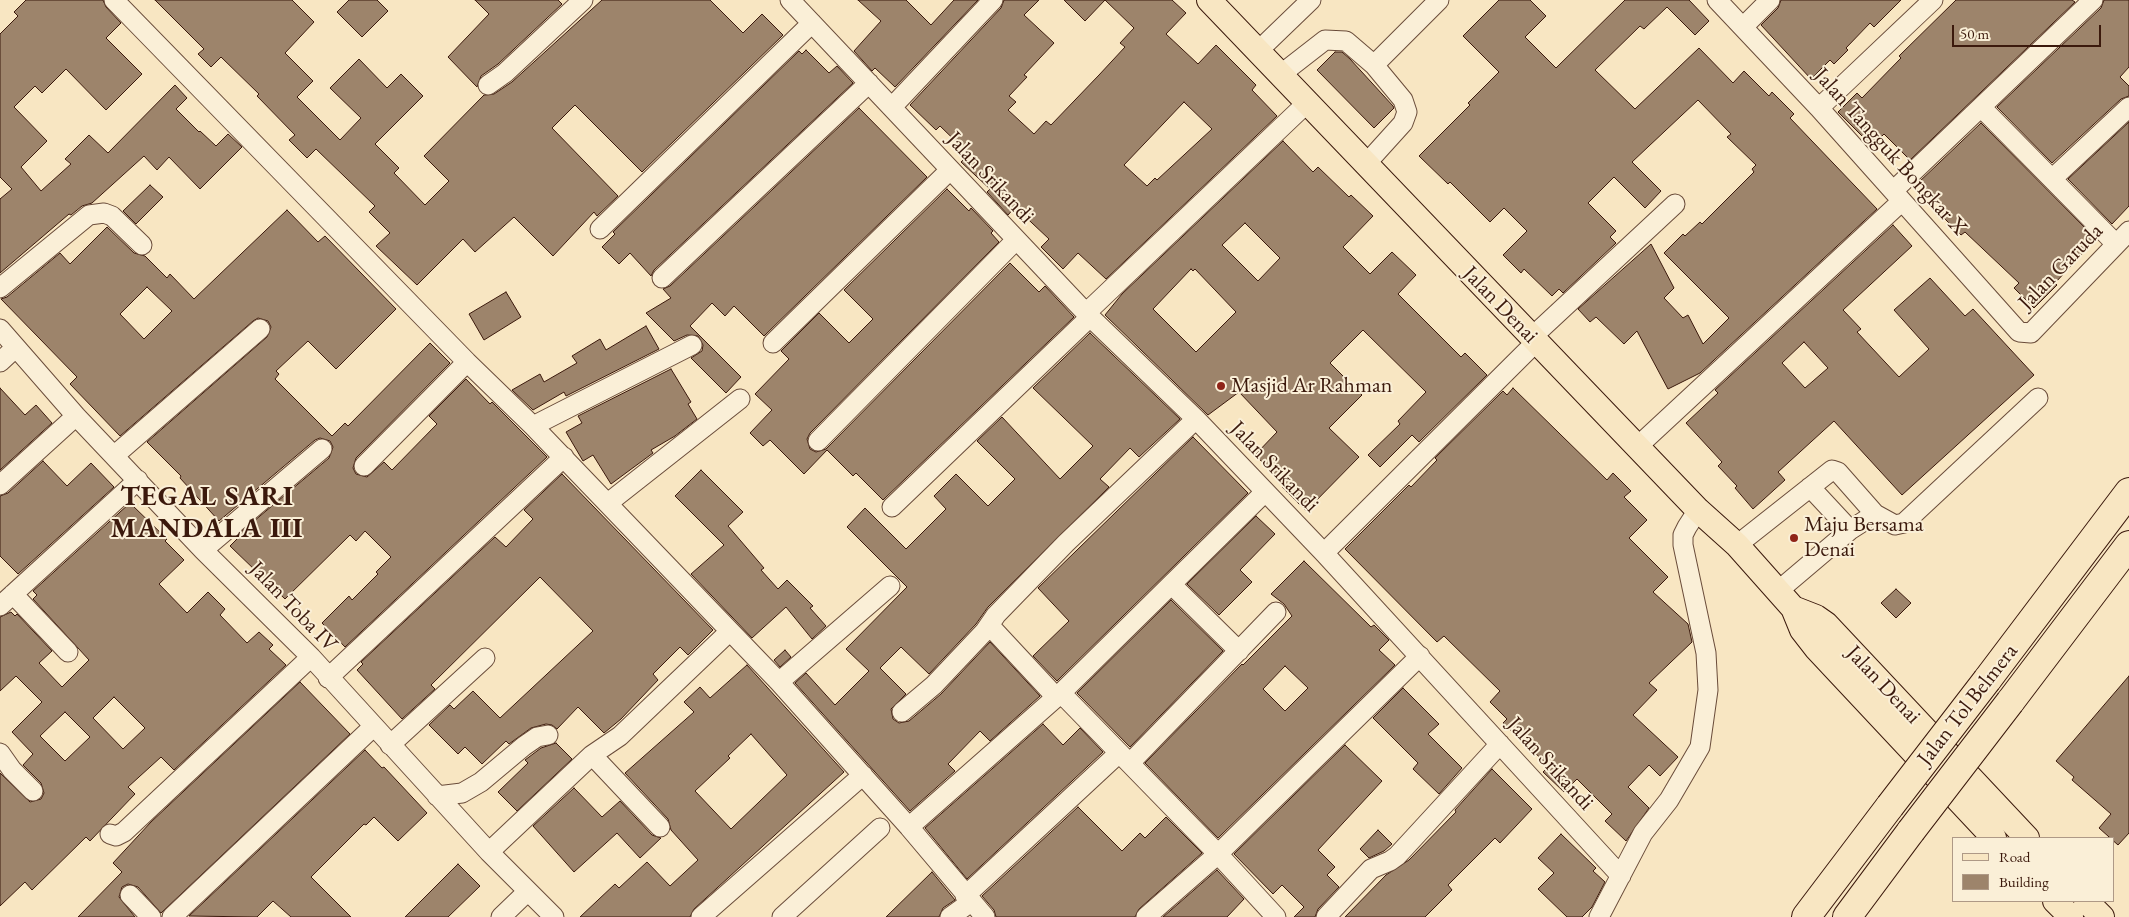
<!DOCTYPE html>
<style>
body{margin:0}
#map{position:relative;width:2129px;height:917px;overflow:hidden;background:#f8e6c2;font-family:"EB Garamond",serif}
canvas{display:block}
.legend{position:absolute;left:1952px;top:837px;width:162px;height:65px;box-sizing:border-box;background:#faefd7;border:1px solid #ae9986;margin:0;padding:6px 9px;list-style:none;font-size:15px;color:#3b190c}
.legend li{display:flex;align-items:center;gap:10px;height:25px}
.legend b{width:25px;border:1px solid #ae9986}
.scale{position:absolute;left:1952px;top:25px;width:149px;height:22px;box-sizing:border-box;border:2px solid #3b190c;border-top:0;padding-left:6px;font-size:15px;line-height:18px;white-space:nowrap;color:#3b190c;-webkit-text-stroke:4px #faefd7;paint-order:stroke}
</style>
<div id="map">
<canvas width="2129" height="917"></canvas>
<ul class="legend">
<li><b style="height:6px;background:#f8e6c2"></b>Road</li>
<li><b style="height:14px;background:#9d846b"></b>Building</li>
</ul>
<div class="scale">50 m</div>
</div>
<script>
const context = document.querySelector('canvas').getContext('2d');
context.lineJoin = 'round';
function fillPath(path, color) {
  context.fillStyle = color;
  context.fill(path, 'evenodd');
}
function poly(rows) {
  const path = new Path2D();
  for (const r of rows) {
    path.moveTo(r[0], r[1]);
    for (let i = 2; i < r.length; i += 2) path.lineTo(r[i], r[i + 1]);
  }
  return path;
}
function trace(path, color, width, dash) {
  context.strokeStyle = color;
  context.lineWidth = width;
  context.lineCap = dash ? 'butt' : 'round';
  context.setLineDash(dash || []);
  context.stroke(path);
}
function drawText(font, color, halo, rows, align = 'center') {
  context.font = font + ' "EB Garamond",serif';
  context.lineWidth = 4;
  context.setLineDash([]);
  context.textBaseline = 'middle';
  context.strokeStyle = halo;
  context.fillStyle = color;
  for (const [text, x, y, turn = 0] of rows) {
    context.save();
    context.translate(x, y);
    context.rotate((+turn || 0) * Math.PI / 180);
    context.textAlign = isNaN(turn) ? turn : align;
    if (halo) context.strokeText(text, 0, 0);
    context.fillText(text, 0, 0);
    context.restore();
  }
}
const building = poly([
 [26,0,103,0,106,7,121,23,106,38,142,74,106,110,66,69,42,93,35,86,14,107,47,141,21,167,41,191,71,164,65,159,89,135,108,153,175,85,187,98,176,109,199,132,200,131,216,146,228,134,242,147,200,189,169,157,157,170,144,156,92,203,82,206,71,215,69,214,0,273,0,199,12,189,0,177,0,34,18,16,14,12,26,0],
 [155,0,292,0,314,22,285,53,313,81,297,97,340,140,361,118,330,88,359,59,387,88,401,74,423,96,375,144,399,168,394,173,425,205,449,181,424,156,484,95,494,94,512,82,602,0,710,0,743,33,762,14,783,35,642,172,575,105,552,128,618,196,597,216,594,212,553,256,514,217,475,252,463,239,417,285,376,246,390,233,369,212,375,206,316,149,307,158,289,140,295,135,257,96,259,94,221,57,211,67,198,54,204,49,155,0],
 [349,0,377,0,388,11,362,37,337,12,349,0],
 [475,0,558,0,562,4,498,64,481,76,477,87,448,57,489,14,475,0],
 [858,0,906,0,931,25,954,0,978,0,895,87,875,68,872,71,854,51,881,21,858,0],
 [1004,0,1039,0,1024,15,1054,43,1024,75,1027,77,1009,96,1016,102,1008,110,1034,134,1046,121,1051,125,1099,75,1125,47,1120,43,1134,28,1105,0,1085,21,1064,0,1172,0,1186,13,1166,34,1198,64,1216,45,1256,85,1252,90,1277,116,1106,279,1078,253,1063,269,1041,247,1049,239,1015,207,1008,215,987,192,990,189,961,162,969,154,940,126,936,130,910,105,1001,8,1004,0],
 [1184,102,1212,129,1157,180,1155,178,1147,186,1124,165,1184,102],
 [1499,0,1530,0,1546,16,1525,37,1556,68,1625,0,1689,0,1709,21,1695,35,1667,7,1644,29,1640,26,1595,70,1635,109,1699,48,1733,83,1744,71,1769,96,1772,92,1794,114,1790,118,1877,209,1700,373,1668,389,1637,331,1624,344,1596,317,1590,322,1578,309,1651,244,1674,288,1664,298,1683,318,1688,315,1703,344,1729,318,1664,253,1683,234,1685,236,1700,222,1702,224,1754,172,1752,169,1756,165,1727,137,1731,134,1698,100,1632,162,1661,191,1645,208,1614,177,1588,203,1616,231,1610,237,1616,243,1563,293,1559,289,1552,296,1524,269,1521,273,1503,255,1527,231,1504,208,1490,222,1450,182,1448,184,1419,156,1470,105,1468,103,1499,72,1463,36,1499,0],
 [1781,0,1901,0,1874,27,1870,23,1846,48,1848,50,1834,64,1830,60,1811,79,1761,25,1778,8,1781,0],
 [1956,0,2072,0,2075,2,1910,160,1884,134,1872,146,1838,112,1857,93,1862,98,1901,58,1899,56,1956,0],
 [2104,0,2129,0,2129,67,2120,77,2129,86,2129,96,2121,99,2052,163,1997,107,2101,8,2104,0],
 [806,50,829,73,837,66,853,83,654,270,651,276,630,253,619,264,602,247,615,234,613,232,799,51,802,54,806,50],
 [1335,52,1342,52,1350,59,1393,106,1394,108,1374,128,1317,70,1335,52],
 [859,108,927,177,764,336,734,306,725,316,712,303,690,326,741,377,726,393,691,358,702,351,703,345,698,336,687,335,674,341,646,313,671,298,663,289,670,286,859,108],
 [2129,122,2129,206,2112,224,2068,179,2129,122],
 [1981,123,2096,239,2055,283,2057,285,2034,308,2014,288,2019,283,1965,232,1961,235,1941,215,1945,210,1918,183,1981,123],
 [1283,141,1313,172,1318,167,1349,197,1351,195,1373,216,1343,247,1370,274,1392,252,1416,275,1398,294,1461,357,1465,353,1487,375,1419,442,1412,435,1380,467,1368,455,1400,424,1398,421,1426,392,1363,330,1330,363,1362,395,1329,428,1359,457,1306,511,1282,487,1285,484,1255,455,1277,432,1239,392,1208,415,1105,315,1122,294,1283,141],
 [1245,223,1280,258,1258,281,1222,245,1245,223],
 [1191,269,1193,271,1195,269,1236,312,1196,352,1153,309,1191,269],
 [150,185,163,197,136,224,123,211,150,185],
 [947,189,969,211,971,208,993,231,991,233,999,242,810,433,807,439,810,449,816,452,826,449,1010,263,1039,292,1045,286,1074,317,883,500,856,473,853,476,827,450,804,474,770,440,763,446,750,433,772,410,755,394,789,359,781,351,819,313,849,343,873,319,844,290,947,189],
 [287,210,318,242,325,236,396,309,336,369,308,341,276,371,279,374,275,379,332,436,345,423,348,426,430,343,450,363,356,458,353,468,356,474,367,477,384,462,392,470,437,424,429,416,466,379,490,404,492,402,547,457,345,647,322,623,349,596,352,600,378,574,376,572,391,557,365,531,356,541,350,535,285,599,230,546,237,539,235,537,329,458,333,447,330,441,320,438,315,440,219,521,180,478,181,476,147,442,267,337,271,327,268,321,258,318,253,321,120,436,70,384,77,377,1,299,7,297,60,253,70,264,107,227,134,253,145,256,167,278,170,274,194,299,287,210],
 [147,287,172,311,144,339,120,314,147,287],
 [1893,225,1912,246,1843,310,1861,329,1857,332,1899,377,1929,349,1894,310,1930,278,1965,316,1973,309,2034,375,1902,495,1834,421,1778,472,1785,480,1753,509,1735,488,1737,486,1718,466,1722,462,1686,423,1718,393,1715,390,1893,225],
 [1804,342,1828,368,1805,388,1782,363,1804,342],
 [506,292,521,317,484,340,469,314,506,292],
 [646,326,659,349,566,396,564,392,533,410,512,390,540,374,544,382,577,363,572,356,600,339,606,350,646,326],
 [1090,333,1180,419,1139,457,1130,448,1100,479,1109,487,988,607,976,624,929,674,901,647,880,668,906,694,891,709,893,719,899,723,909,721,941,694,990,642,1040,696,990,741,980,731,948,764,955,771,910,811,795,683,806,673,835,705,869,671,846,649,907,587,847,527,865,508,906,549,946,509,934,496,956,474,988,506,1015,479,977,441,1002,417,1060,479,1093,446,1033,388,1090,333],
 [671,369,691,402,688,404,697,419,675,436,651,450,653,453,611,484,593,455,583,461,566,432,582,423,578,416,671,369],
 [0,388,25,415,36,405,52,423,0,470,0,388],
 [1513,388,1607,480,1613,473,1631,491,1624,497,1647,520,1629,538,1668,577,1653,592,1688,624,1692,642,1649,683,1657,690,1633,715,1678,757,1660,776,1649,765,1628,787,1649,808,1626,841,1605,821,1612,814,1577,779,1564,792,1543,772,1549,766,1503,723,1507,719,1490,702,1500,691,1444,636,1437,642,1345,549,1409,485,1411,487,1437,460,1435,458,1503,391,1507,395,1513,388],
 [1193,437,1248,493,1057,681,1033,656,1069,621,1038,588,1193,437],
 [43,461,67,486,91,463,114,487,18,574,0,556,0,496,8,493,43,461],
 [701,470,743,512,728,526,764,568,761,570,778,589,787,580,813,606,810,608,826,626,812,639,786,607,752,638,691,574,724,545,675,496,701,470],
 [562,474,713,630,688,655,680,647,653,674,658,680,621,719,604,733,578,707,557,729,552,725,546,724,531,728,509,744,506,741,482,764,465,747,458,754,429,725,450,705,454,709,473,691,500,718,593,631,540,577,431,685,435,689,402,719,357,670,363,664,361,662,495,537,506,547,533,519,524,510,562,474],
 [130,503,167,539,165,541,184,560,159,584,187,613,208,592,225,609,220,615,247,643,259,632,273,645,269,649,286,665,174,770,161,757,128,787,135,794,90,841,86,837,32,890,25,882,0,906,0,773,30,802,41,799,44,793,41,783,23,765,33,754,12,732,42,702,16,676,0,691,0,617,11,612,15,616,17,614,52,651,39,663,62,687,89,660,33,599,37,595,33,591,130,503],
 [114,697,145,728,123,749,93,718,114,697],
 [65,712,90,737,65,761,40,736,65,712],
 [1256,516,1275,534,1240,570,1252,582,1219,615,1187,584,1256,516],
 [1304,561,1371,627,1374,625,1389,640,1379,650,1395,665,1218,838,1145,763,1242,664,1243,665,1292,616,1284,604,1271,594,1304,561],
 [1285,666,1308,688,1285,711,1263,689,1285,666],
 [1896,589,1911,603,1896,618,1881,603,1896,589],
 [1171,600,1223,651,1130,747,1077,693,1171,600],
 [785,650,791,657,780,667,774,660,785,650],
 [747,665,844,772,694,909,690,917,580,917,615,884,619,888,647,862,670,886,698,860,671,830,668,819,625,773,694,712,684,702,700,687,710,698,747,665],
 [751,734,787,775,731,829,695,791,730,758,728,756,751,734],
 [2129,676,2129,833,2118,845,2099,828,2111,814,2072,780,2074,777,2056,761,2129,676],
 [300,682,350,734,161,913,138,887,128,884,122,887,119,897,135,917,78,917,122,872,113,863,151,822,300,682],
 [1403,688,1439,724,1428,734,1462,768,1439,794,1413,769,1418,763,1373,718,1403,688],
 [1043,724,1063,745,1080,728,1103,752,967,879,925,828,1043,724],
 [556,743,572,759,517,811,498,792,528,763,525,760,541,748,556,743],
 [1345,745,1382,781,1318,850,1335,867,1327,875,1339,887,1318,909,1315,917,1294,917,1304,907,1282,885,1273,894,1234,854,1345,745],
 [365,750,382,768,384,767,427,813,398,841,374,817,366,825,364,824,311,877,351,917,291,917,273,901,257,917,189,916,365,750],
 [1492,769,1532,809,1500,843,1495,838,1448,885,1452,890,1425,917,1345,917,1386,875,1409,860,1456,812,1455,810,1492,769],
 [574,788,602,817,620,801,652,835,661,838,640,858,617,833,574,872,533,826,574,788],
 [1078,807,1122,851,1140,833,1145,838,1166,817,1202,853,1139,909,1135,917,996,917,994,910,982,896,1078,807],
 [1378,830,1392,844,1384,851,1369,858,1360,849,1378,830],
 [1561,834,1596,868,1593,871,1605,882,1592,907,1582,917,1567,917,1538,889,1554,873,1538,858,1561,834],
 [458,864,480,886,448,917,405,917,458,864],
 [1217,870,1244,899,1227,917,1163,917,1217,870],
 [932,872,955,900,943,908,939,917,886,917,932,872]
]);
fillPath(building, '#9d846b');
trace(building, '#3b190c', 1);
const minor = poly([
 [114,0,467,362,533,426,779,682,909,827,985,917],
 [790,0,1086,313,1196,419,1324,553,1621,876],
 [1717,0,1819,108,2019,332,2031,333,2129,231],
 [1743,27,1770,0],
 [1257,52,1311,0],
 [1374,65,1439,0],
 [1280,75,1325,40,1346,41,1374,65,1403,100,1407,112,1403,123,1365,165],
 [488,85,505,73,583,0],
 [892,107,993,0],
 [1981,107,2116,244],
 [1819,108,1933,0],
 [2052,179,2129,107],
 [1893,191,2093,0],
 [600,229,812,23],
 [662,278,869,83],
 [0,288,89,215,104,213,112,216,142,245],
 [1086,313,1307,103],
 [0,329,76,416,203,550,311,657,489,852,554,917],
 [1532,337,1675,204],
 [773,343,950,170],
 [0,362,15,348],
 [533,426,692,345],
 [818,441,1016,240],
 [1637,447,1902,201],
 [115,455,260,329],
 [364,466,467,362],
 [0,485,76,416],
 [1810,487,1850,530,1875,514],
 [608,503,740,399],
 [892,507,1090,317],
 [1737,545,1832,470,1838,472,1875,514,1895,525,1904,523,2038,398],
 [203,550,322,449],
 [1324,553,1536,342],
 [1172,585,1239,651],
 [1778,591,1850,530],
 [13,594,68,652],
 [0,606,138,480],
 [989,625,1056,697],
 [328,678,564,457],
 [779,682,890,586],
 [1061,693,1218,854,1276,917],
 [902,712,934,685,985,631,996,615,1066,543,1196,419],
 [390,745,485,658],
 [0,753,12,770,33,791],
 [1130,763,1276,612],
 [437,796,462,793,481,782,524,746,537,737,548,735],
 [660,827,592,755,620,736,729,632],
 [909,827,1061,693,1265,492],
 [110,834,116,836,124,832,311,657],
 [489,852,592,755],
 [130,895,151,917],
 [965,896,1119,753],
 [172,917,373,727],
 [501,917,528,891],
 [701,917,863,775],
 [782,917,880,828],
 [950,917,971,902],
 [1146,917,1218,854,1420,656],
 [1326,917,1371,869,1390,861,1397,856,1500,744],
 [1599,917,1643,833,1669,800,1700,747,1708,690,1706,653,1683,545,1683,535,1687,527,1698,510]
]);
const major = poly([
 [1209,0,1698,510,1737,545,1793,608,1802,630,1816,648,1994,838],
 [1793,608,1816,617,1826,624,2027,838],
 [2055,901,2071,917],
 [2086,901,2102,917]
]);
const highway = poly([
 [1987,680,2129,492],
 [2010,702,2129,545],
 [1806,917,1890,806],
 [1847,917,1911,831]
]);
trace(minor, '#6a4c3a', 21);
trace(major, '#3b190c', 26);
trace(highway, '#3b190c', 30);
trace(minor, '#faefd7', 19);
trace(major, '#f8e6c2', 24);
trace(highway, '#f8e6c2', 28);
const highwayBridge = poly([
 [1890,806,1987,680],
 [1911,831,2010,702]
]);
trace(highwayBridge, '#3b190c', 30, []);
trace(highwayBridge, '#f8e6c2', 28);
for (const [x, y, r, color] of [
 [1221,386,5,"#8f2418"],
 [1794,538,5,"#8f2418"]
]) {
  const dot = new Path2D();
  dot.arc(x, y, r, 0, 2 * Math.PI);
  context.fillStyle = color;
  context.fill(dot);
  trace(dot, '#faefd7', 2);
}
drawText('22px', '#3b190c', '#faefd7', [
 ["Jalan Tangguk Bongkar X",1890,152,48],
 ["Jalan Srikandi",990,178,47],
 ["Jalan Garuda",2061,267,-46],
 ["Jalan Denai",1500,305,46],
 ["Jalan Srikandi",1274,467,46],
 ["Jalan Toba IV",293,607,46],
 ["Jalan Denai",1883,685,47],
 ["Jalan Tol Belmera",1968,705,-52],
 ["Jalan Srikandi",1550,764,48]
]);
drawText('22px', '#3b190c', '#faefd7', [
 ["Masjid Ar Rahman",1231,386],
 ["Maju Bersama",1804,525],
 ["Denai",1804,550]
], 'left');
context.letterSpacing = '1px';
drawText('bold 28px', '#3b190c', '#faefd7', [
 ["TEGAL SARI",207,497],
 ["MANDALA III",207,529]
]);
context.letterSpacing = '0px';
</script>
